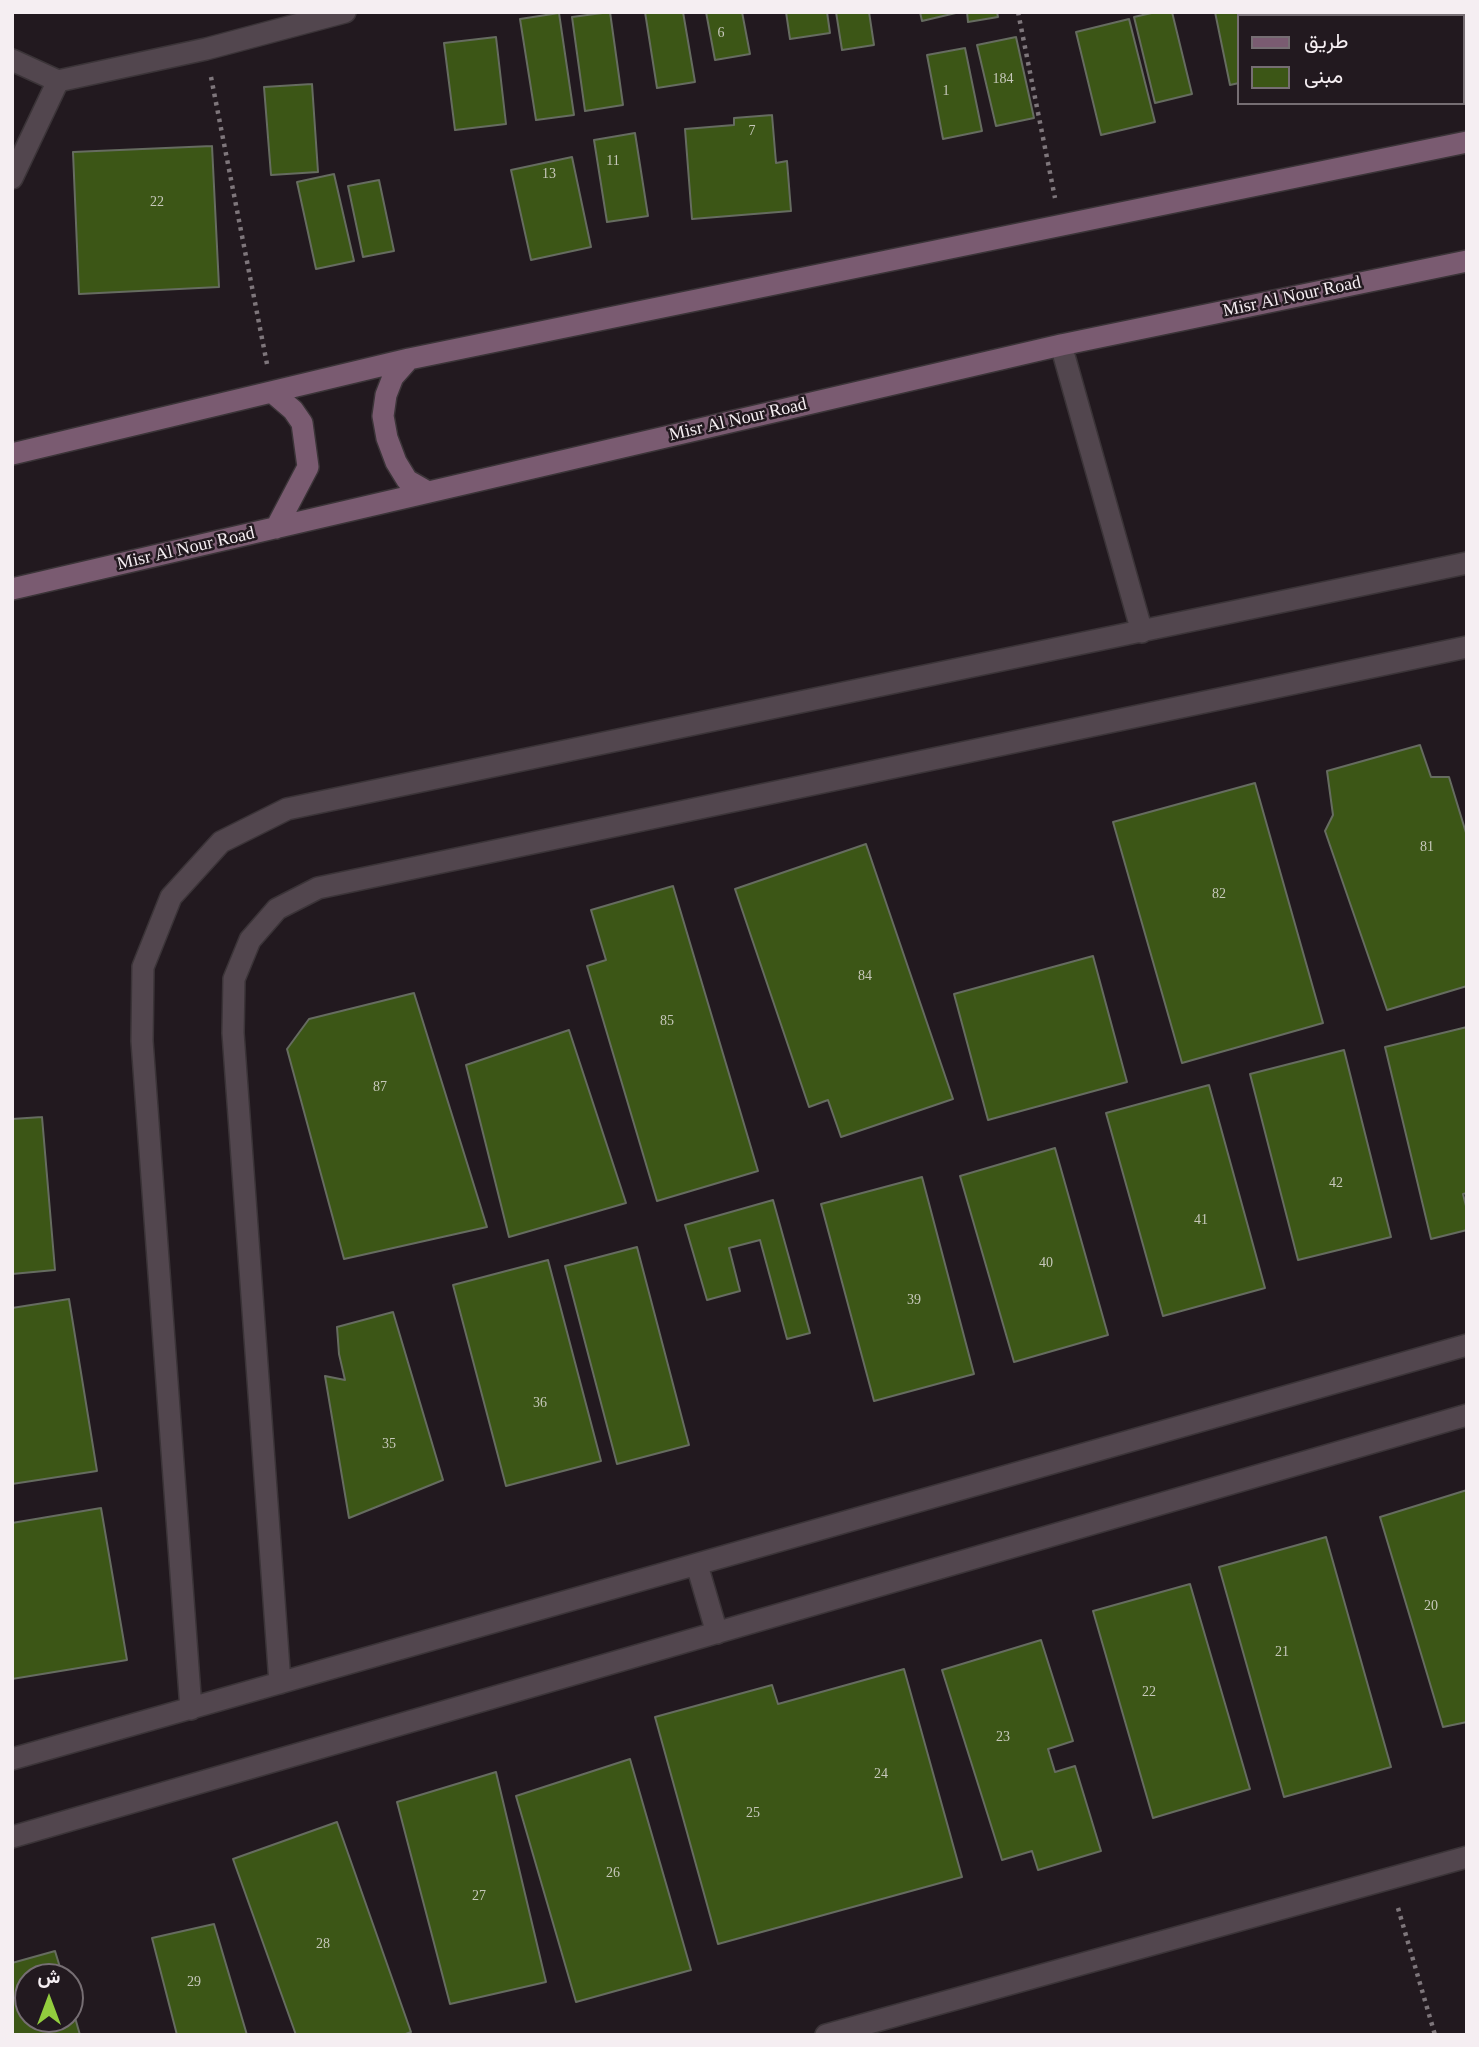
<!DOCTYPE html>
<meta charset="utf-8">
<style>
body{margin:0}
#map{position:relative;width:1479px;height:2047px;overflow:hidden;background:#22191f;font-family:Georgia,Vazirmatn,serif}
canvas{display:block}
.frame{position:absolute;inset:0;border:14px solid #f5eef2;pointer-events:none}
.legend{position:absolute;left:1237px;top:14px;width:228px;height:91px;box-sizing:border-box;background:#22191f;border:2px solid #766e73;margin:0;padding:9px 12px;list-style:none;font-size:21px;color:#f5eef2}
.legend li{display:flex;align-items:center;gap:14px;height:35px}
.legend b{width:35px;border:2px solid #766e73}
.north{position:absolute;left:14px;top:1963px;width:70px;height:70px;box-sizing:border-box;background:#22191f;border:2px solid #766e73;border-radius:50%;rotate:0deg;font-size:19px;font-weight:700;line-height:28px;text-align:center;color:#f5eef2}
.north::after{content:'';display:block;margin:auto;width:24px;height:32px;background:#92cd3e;clip-path:polygon(50% 0,100% 100%,50% 72%,0 100%)}
</style>
<div id="map">
<canvas width="1479" height="2047"></canvas>
<div class="frame"></div>
<ul class="legend">
<li><b style="height:9px;background:#7a5b71"></b>طريق</li>
<li><b style="height:19px;background:#3c5616"></b>مبنى</li>
</ul>
<div class="north">ش</div>
</div>
<script>
const context = document.querySelector('canvas').getContext('2d');
context.lineJoin = 'round';
function fillPath(path, color) {
  context.fillStyle = color;
  context.fill(path, 'evenodd');
}
function poly(rows) {
  const path = new Path2D();
  for (const r of rows) {
    path.moveTo(r[0], r[1]);
    for (let i = 2; i < r.length; i += 2) path.lineTo(r[i], r[i + 1]);
  }
  return path;
}
function trace(path, color, width, dash) {
  context.strokeStyle = color;
  context.lineWidth = width;
  context.lineCap = dash ? 'butt' : 'round';
  context.setLineDash(dash || []);
  context.stroke(path);
}
function drawText(font, color, halo, rows, align = 'center') {
  context.font = font + ' Georgia,serif';
  context.lineWidth = 5;
  context.setLineDash([]);
  context.textBaseline = 'middle';
  context.strokeStyle = halo;
  context.fillStyle = color;
  for (const [text, x, y, turn = 0] of rows) {
    context.save();
    context.translate(x, y);
    context.rotate((+turn || 0) * Math.PI / 180);
    context.textAlign = isNaN(turn) ? turn : align;
    if (halo) context.strokeText(text, 0, 0);
    context.fillText(text, 0, 0);
    context.restore();
  }
}
const building = poly([
 [610,12,623,105,585,111,572,17,610,12],
 [645,12,683,12,695,82,657,88,645,12],
 [706,12,742,12,750,54,715,60,706,12],
 [786,12,827,12,830,33,790,39,786,12],
 [836,12,869,12,874,45,842,50,836,12],
 [920,12,960,12,922,21,920,12],
 [967,12,997,12,998,17,968,22,967,12],
 [1156,12,1172,12,1192,94,1155,103,1134,17,1156,12],
 [1215,12,1258,12,1258,16,1239,16,1239,83,1230,85,1215,12],
 [1266,12,1304,12,1305,16,1267,16,1266,12],
 [1343,12,1379,12,1380,16,1343,16,1343,12],
 [1402,12,1441,12,1442,16,1403,16,1402,12],
 [1450,12,1467,12,1467,54,1463,55,1463,16,1451,16,1450,12],
 [559,13,574,115,536,120,520,19,559,13],
 [1129,19,1155,122,1101,135,1076,32,1129,19],
 [496,37,506,124,455,130,444,43,496,37],
 [1016,37,1034,118,996,126,977,45,1016,37],
 [965,48,982,131,943,139,927,55,965,48],
 [312,84,318,172,271,175,264,87,312,84],
 [772,115,776,163,787,161,791,211,692,219,685,129,734,125,734,118,772,115],
 [635,133,648,216,607,222,594,140,635,133],
 [212,146,219,287,79,294,73,152,212,146],
 [572,157,591,247,531,260,511,170,572,157],
 [334,174,354,261,316,269,297,182,334,174],
 [379,180,394,251,363,257,348,186,379,180],
 [1420,745,1431,777,1449,777,1467,836,1467,986,1387,1010,1325,831,1333,815,1327,771,1420,745],
 [1255,783,1323,1023,1182,1063,1113,822,1255,783],
 [866,844,953,1099,841,1137,828,1100,809,1107,735,889,866,844],
 [673,886,758,1171,657,1201,587,966,606,960,591,910,673,886],
 [1093,956,1127,1082,988,1120,954,994,1093,956],
 [414,993,487,1227,344,1259,287,1049,309,1019,414,993],
 [1467,1027,1467,1193,1463,1194,1467,1210,1467,1230,1431,1239,1385,1047,1467,1027],
 [569,1030,626,1203,509,1237,466,1065,569,1030],
 [1344,1050,1391,1237,1298,1260,1250,1074,1344,1050],
 [1209,1085,1265,1288,1163,1316,1106,1113,1209,1085],
 [42,1117,55,1270,12,1274,12,1119,42,1117],
 [1055,1148,1108,1335,1014,1362,960,1176,1055,1148],
 [922,1177,974,1374,874,1401,821,1204,922,1177],
 [773,1200,810,1333,787,1339,760,1240,729,1248,740,1291,707,1300,685,1225,773,1200],
 [637,1247,689,1445,617,1464,565,1266,637,1247],
 [548,1260,601,1461,506,1486,453,1285,548,1260],
 [69,1299,97,1471,12,1484,12,1308,69,1299],
 [393,1312,443,1480,349,1518,325,1376,345,1380,339,1354,337,1327,393,1312],
 [1467,1490,1467,1722,1443,1727,1380,1517,1467,1490],
 [101,1508,127,1660,12,1679,12,1523,101,1508],
 [1326,1537,1391,1767,1284,1797,1219,1567,1326,1537],
 [1190,1584,1250,1789,1153,1818,1093,1611,1190,1584],
 [1041,1640,1073,1741,1048,1749,1055,1772,1075,1766,1101,1851,1038,1870,1032,1851,1002,1860,942,1670,1041,1640],
 [904,1669,962,1877,718,1944,655,1717,772,1685,778,1704,904,1669],
 [630,1759,691,1970,576,2002,516,1796,630,1759],
 [496,1772,546,1982,450,2004,397,1802,496,1772],
 [337,1822,411,2032,403,2035,296,2035,233,1859,337,1822],
 [214,1924,247,2035,177,2035,152,1938,214,1924],
 [55,1951,63,1977,28,1977,28,2019,70,2019,70,2000,80,2035,12,2035,12,1963,55,1951]
]);
fillPath(building, '#3c5616');
trace(building, '#666c60', 2);
const lane = poly([
 [1061,345,1142,632],
 [697,1565,717,1633],
 [280,1683,233,1033,234,979,250,940,277,909,318,888,1467,647],
 [191,1709,142,1041,143,967,171,897,221,842,287,809,1467,563],
 [12,1759,1467,1345],
 [12,1837,1467,1415]
]);
const street = poly([
 [12,60,58,81,206,49,345,12],
 [12,178,58,81],
 [826,2035,1467,1857]
]);
const secondary = poly([
 [409,359,393,377,386,395,383,416,387,438,396,462,407,480,428,492],
 [272,392,293,410,302,423,308,467,276,528],
 [12,454,409,359,1467,142],
 [12,589,1061,345,1467,261]
]);
trace(lane, '#3b3438', 24);
trace(street, '#3b3438', 24);
trace(secondary, '#3b3438', 24);
trace(poly([
 [1018,12,1055,198],
 [211,77,267,364],
 [1398,1908,1435,2035]
]), '#7e767b', 4.5, [3.5, 5]);
trace(lane, '#52464e', 21);
trace(street, '#52464e', 21);
trace(secondary, '#7a5b71', 21);
drawText('14px', '#c7c8bb', null, [
 ["6",721,33],
 ["184",1003,79],
 ["1",946,91],
 ["7",752,131],
 ["11",613,161],
 ["13",549,174],
 ["22",157,202],
 ["81",1427,847],
 ["82",1219,894],
 ["84",865,976],
 ["85",667,1021],
 ["87",380,1087],
 ["42",1336,1183],
 ["41",1201,1220],
 ["40",1046,1263],
 ["39",914,1300],
 ["36",540,1403],
 ["35",389,1444],
 ["20",1431,1606],
 ["21",1282,1652],
 ["22",1149,1692],
 ["23",1003,1737],
 ["24",881,1774],
 ["25",753,1813],
 ["26",613,1873],
 ["27",479,1896],
 ["28",323,1944],
 ["29",194,1982]
]);
drawText('18px', '#f5eef2', '#22191f', [
 ["Misr Al Nour Road",1292,297,-12],
 ["Misr Al Nour Road",738,420,-13],
 ["Misr Al Nour Road",186,549,-13]
]);
</script>
